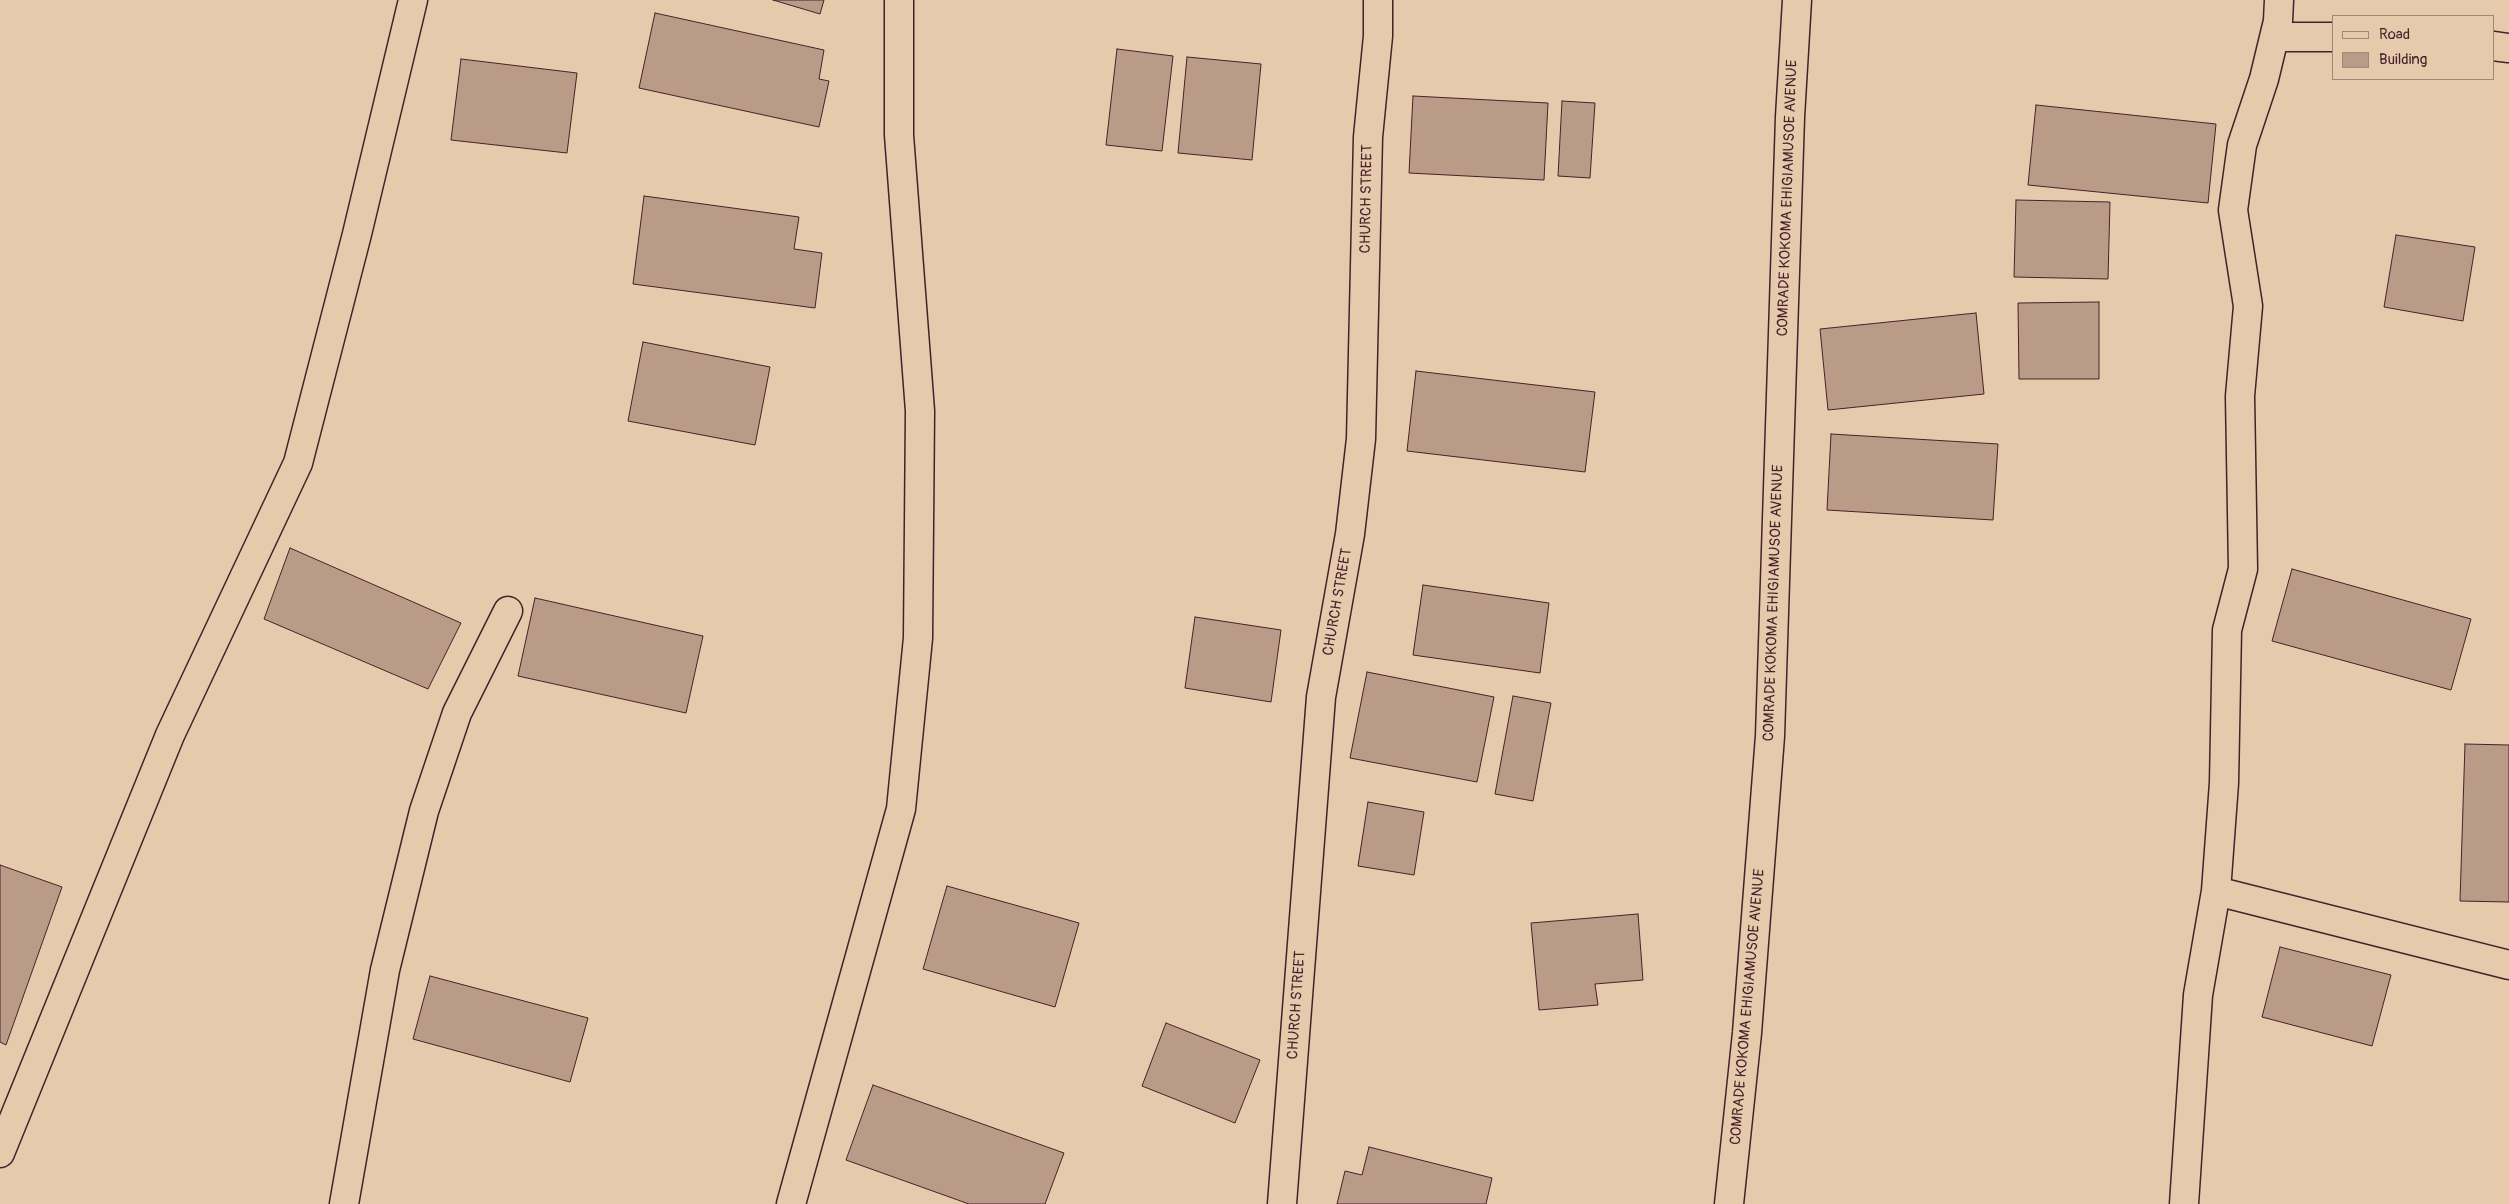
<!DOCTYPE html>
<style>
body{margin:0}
#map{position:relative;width:2509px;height:1204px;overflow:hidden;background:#e5cbac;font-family:Pangolin,sans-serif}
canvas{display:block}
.legend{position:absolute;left:2332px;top:15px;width:162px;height:65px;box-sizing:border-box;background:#e5cbac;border:1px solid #a78678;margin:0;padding:6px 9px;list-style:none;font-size:15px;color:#4a1f2b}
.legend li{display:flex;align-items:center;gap:10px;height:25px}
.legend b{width:25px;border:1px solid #a78678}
</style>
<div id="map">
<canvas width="2509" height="1204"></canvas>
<ul class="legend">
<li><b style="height:6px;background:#e5cbac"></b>Road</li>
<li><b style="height:14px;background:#ba9b88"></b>Building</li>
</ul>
</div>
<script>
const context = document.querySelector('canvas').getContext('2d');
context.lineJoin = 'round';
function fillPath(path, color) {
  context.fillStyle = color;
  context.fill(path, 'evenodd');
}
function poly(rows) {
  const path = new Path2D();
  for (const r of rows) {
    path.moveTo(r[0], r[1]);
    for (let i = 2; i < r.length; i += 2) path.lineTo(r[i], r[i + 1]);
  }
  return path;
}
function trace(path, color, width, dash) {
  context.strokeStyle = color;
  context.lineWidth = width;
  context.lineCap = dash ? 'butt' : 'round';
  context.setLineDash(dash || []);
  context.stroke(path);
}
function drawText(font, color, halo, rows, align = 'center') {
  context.font = font + ' Pangolin,sans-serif';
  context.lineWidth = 5;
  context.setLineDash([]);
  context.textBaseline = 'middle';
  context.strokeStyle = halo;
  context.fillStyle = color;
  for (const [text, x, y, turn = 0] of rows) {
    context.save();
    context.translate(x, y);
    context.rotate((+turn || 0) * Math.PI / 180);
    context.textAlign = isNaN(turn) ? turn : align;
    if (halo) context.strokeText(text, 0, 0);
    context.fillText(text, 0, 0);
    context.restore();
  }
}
const building = poly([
 [773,0,824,0,820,14,773,0],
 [655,13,824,50,819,79,829,81,819,127,639,88,655,13],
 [1117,49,1173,56,1162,151,1106,145,1117,49],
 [1187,57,1261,64,1252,160,1178,153,1187,57],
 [461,59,577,73,567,153,451,140,461,59],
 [1413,96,1548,103,1544,180,1409,173,1413,96],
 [1562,101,1595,103,1590,178,1558,176,1562,101],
 [2036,105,2216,124,2208,203,2028,185,2036,105],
 [644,196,799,217,794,249,822,253,815,308,633,284,644,196],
 [2016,200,2110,202,2108,279,2014,277,2016,200],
 [2396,235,2475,247,2463,321,2384,307,2396,235],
 [2099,302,2099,379,2019,379,2018,303,2099,302],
 [1976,313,1984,394,1828,410,1820,329,1976,313],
 [643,342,770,367,755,445,628,421,643,342],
 [1416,371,1595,392,1585,472,1407,451,1416,371],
 [1831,434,1998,444,1993,520,1827,510,1831,434],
 [290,548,461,623,428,689,264,619,290,548],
 [2292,569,2471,619,2451,690,2272,641,2292,569],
 [1423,585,1549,603,1540,673,1413,655,1423,585],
 [535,598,703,636,686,713,518,676,535,598],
 [1195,617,1281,630,1271,702,1185,688,1195,617],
 [1367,672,1494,697,1477,782,1350,758,1367,672],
 [1513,696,1551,703,1533,801,1495,794,1513,696],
 [2465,744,2509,745,2509,902,2460,901,2465,744],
 [1368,802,1424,812,1414,875,1358,866,1368,802],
 [0,865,62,887,6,1045,0,1042,0,865],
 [947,886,1079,923,1055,1007,923,969,947,886],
 [1638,914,1643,980,1595,984,1598,1005,1539,1010,1531,923,1638,914],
 [2280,947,2391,975,2372,1046,2262,1017,2280,947],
 [430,976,588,1018,570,1082,413,1039,430,976],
 [1166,1023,1260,1060,1235,1123,1142,1086,1166,1023],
 [873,1085,1064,1153,1045,1204,969,1204,846,1160,873,1085],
 [1369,1147,1492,1178,1486,1204,1337,1204,1345,1171,1362,1175,1369,1147]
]);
fillPath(building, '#ba9b88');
trace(building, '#4a1f2b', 1);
const minor = poly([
 [2275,37,2333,37],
 [2493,46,2509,48],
 [2216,891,2509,965],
 [0,1153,170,735,298,463,357,234,413,0],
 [344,1204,385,970,424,811,457,713,508,611],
 [791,1204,901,809,918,638,920,411,899,135,899,0],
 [1282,1204,1321,697,1350,534,1361,439,1368,137,1378,36,1378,0],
 [1729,1204,1747,1033,1770,736,1790,117,1797,0],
 [2184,1204,2198,995,2216,891,2224,783,2227,630,2243,569,2240,396,2248,306,2233,210,2242,145,2264,79,2278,21,2279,0]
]);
trace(minor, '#4a1f2b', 31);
trace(minor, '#e5cbac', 28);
drawText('15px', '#4a1f2b', '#e5cbac', [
 ["COMRADE KOKOMA EHIGIAMUSOE AVENUE",1788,198,-88],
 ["CHURCH STREET",1367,199,-89],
 ["CHURCH STREET",1338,602,-80],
 ["COMRADE KOKOMA EHIGIAMUSOE AVENUE",1774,603,-88],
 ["CHURCH STREET",1297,1005,-86],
 ["COMRADE KOKOMA EHIGIAMUSOE AVENUE",1748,1007,-85]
]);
</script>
